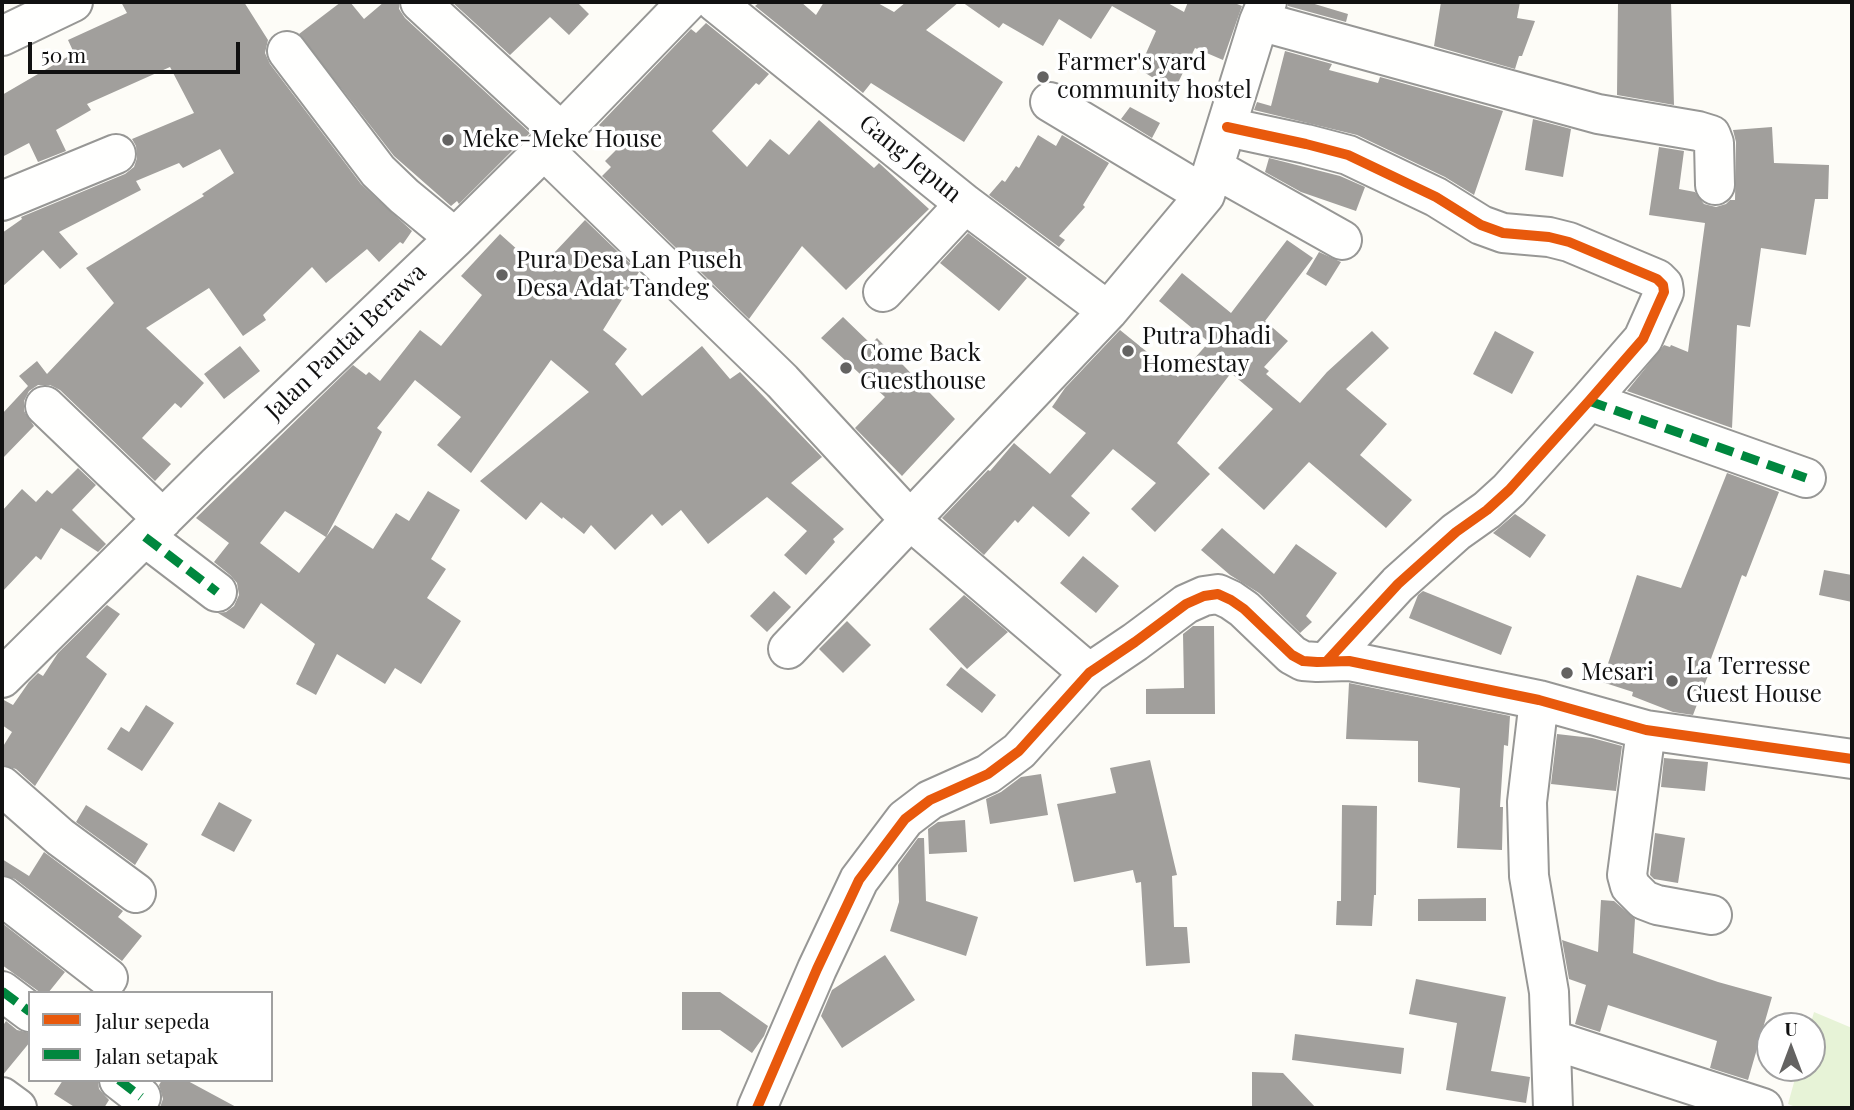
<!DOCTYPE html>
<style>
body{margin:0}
#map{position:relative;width:1854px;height:1110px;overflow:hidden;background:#fdfcf7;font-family:"Playfair Display",serif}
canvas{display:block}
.frame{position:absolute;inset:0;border:4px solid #111;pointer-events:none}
.legend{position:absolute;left:28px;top:991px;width:245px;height:91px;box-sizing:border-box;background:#fff;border:2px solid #a0a0a0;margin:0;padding:9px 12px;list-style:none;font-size:21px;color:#111}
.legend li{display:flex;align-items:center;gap:14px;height:35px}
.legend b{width:35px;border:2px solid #a0a0a0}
.north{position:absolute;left:1756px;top:1012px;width:70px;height:70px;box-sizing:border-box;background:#fff;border:2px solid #a0a0a0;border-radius:50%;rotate:0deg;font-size:19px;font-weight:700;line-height:28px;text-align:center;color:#111}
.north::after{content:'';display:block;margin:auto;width:24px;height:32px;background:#646362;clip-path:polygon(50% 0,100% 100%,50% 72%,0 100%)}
.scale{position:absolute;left:28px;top:42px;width:212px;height:32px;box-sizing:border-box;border:4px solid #111;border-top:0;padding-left:9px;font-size:21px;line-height:24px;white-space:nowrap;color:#111;-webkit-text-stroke:5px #fff;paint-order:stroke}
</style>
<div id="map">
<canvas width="1854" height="1110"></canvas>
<div class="frame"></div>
<ul class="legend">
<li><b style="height:9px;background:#e8590c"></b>Jalur sepeda</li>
<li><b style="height:9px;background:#00873e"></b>Jalan setapak</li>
</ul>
<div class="north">U</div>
<div class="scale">50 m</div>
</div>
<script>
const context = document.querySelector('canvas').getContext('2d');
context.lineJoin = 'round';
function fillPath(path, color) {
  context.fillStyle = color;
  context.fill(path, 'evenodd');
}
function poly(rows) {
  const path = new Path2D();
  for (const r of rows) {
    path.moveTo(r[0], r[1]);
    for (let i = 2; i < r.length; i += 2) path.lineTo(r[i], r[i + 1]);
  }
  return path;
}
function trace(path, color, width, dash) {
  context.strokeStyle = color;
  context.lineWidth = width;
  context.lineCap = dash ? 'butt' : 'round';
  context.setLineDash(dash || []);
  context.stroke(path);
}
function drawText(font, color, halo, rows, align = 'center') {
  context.font = font + ' "Playfair Display",serif';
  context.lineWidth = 7;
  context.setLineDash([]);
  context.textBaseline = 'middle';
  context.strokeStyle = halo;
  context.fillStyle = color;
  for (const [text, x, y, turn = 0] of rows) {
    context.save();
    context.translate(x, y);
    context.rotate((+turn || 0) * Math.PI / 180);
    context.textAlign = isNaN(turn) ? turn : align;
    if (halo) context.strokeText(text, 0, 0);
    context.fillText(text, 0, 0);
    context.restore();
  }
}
fillPath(poly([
 [1814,1012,1852,1028,1852,1108,1798,1108,1788,1104,1798,1068,1812,1068,1812,1026,1810,1026]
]), '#e7f3d7');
fillPath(poly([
 [121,2,244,2,268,40,265,53,270,64,361,184,412,231,403,244,400,242,379,262,367,249,326,283,312,267,263,315,266,320,243,336,209,288,146,328,204,383,181,408,175,403,142,438,171,464,155,481,60,390,50,385,38,385,29,391,24,401,24,411,34,426,2,459,2,414,28,386,19,376,37,361,47,374,114,303,86,268,204,196,202,194,234,173,220,149,183,168,179,163,136,181,141,190,59,232,78,254,60,269,43,250,2,287,2,233,22,219,21,217,125,174,134,167,137,158,136,146,132,139,194,113,170,67,87,104,91,110,56,130,66,151,38,162,29,143,2,157,2,95,74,53,68,40,127,13],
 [341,2,350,2,364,19,384,2,399,2,399,9,405,18,530,133,459,204,457,201,451,206,394,156,299,34],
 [452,2,577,2,589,14,569,35,550,17,510,55],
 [760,2,801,2,816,15,824,2,876,2,894,12,906,2,959,2,926,30,1003,82,964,142,871,83,863,93,755,6],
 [962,2,1166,2,1184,12,1188,2,1232,2,1242,6,1223,60,1195,48,1174,91,1139,69,1156,31,1112,6,1091,39,1059,19,1043,46,1003,23,999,28],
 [1288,2,1308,2,1348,14,1346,22,1288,6],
 [1441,2,1520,2,1517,18,1535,21,1522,56,1519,56,1515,69,1434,46],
 [1618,2,1671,2,1674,105,1617,95],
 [706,23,769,74,759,85,756,83,712,131,747,167,770,139,789,155,819,120,874,168,879,163,929,209,846,290,802,246,749,319,602,176,611,167,605,161,619,147,599,125,691,29,696,33],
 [1285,51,1332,64,1329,70,1378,83,1380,77,1503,111,1474,195,1445,177,1357,135,1254,110,1257,102,1271,106],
 [1130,107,1160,123,1152,138,1121,119],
 [1533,119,1571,129,1563,177,1525,170],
 [1772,127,1774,163,1829,165,1828,199,1815,199,1806,255,1761,248,1750,327,1737,325,1732,428,1627,391,1664,345,1670,347,1671,345,1688,352,1702,245,1705,223,1649,215,1659,147,1684,151,1679,189,1695,192,1704,204,1716,207,1726,204,1730,200,1735,200,1736,142,1733,130],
 [1038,135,1056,146,1062,135,1109,163,1083,205,1085,207,1059,236,1065,240,1059,247,989,195,1002,180,1005,182,1016,166,1019,168],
 [1269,158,1340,176,1365,187,1356,211,1301,192,1265,172],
 [585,220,639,272,603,330,627,349,615,364,642,396,702,346,730,379,740,372,822,457,791,483,844,529,833,539,835,542,806,575,784,555,807,531,767,497,708,544,681,510,662,526,652,514,615,550,591,525,584,534,563,517,562,519,541,502,526,520,480,481,589,392,551,360,471,473,437,445,461,417,415,380,377,428,382,432,326,537,285,511,260,543,299,573,335,525,373,549,396,513,409,521,428,491,460,510,431,559,446,569,427,598,461,621,421,684,395,668,385,684,337,654,316,695,296,684,315,644,261,603,244,629,218,613,226,612,234,606,239,595,237,583,230,575,214,562,229,543,196,518,353,365,366,375,369,372,380,381,420,330,441,346,482,295,461,276,500,234,539,269],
 [968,233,1027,278,999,311,940,263],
 [1287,240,1313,258,1265,321,1288,341,1264,367,1269,371,1266,374,1300,403,1327,372,1372,331,1389,348,1346,389,1387,424,1360,455,1412,500,1386,528,1309,462,1264,510,1218,468,1273,409,1231,373,1177,443,1210,474,1155,532,1131,509,1156,483,1113,449,1071,496,1090,513,1069,537,1033,506,1018,523,1015,520,984,555,942,518,988,470,990,471,1014,443,1050,474,1086,433,1052,407,1065,388,1120,330,1178,377,1209,342,1159,301,1182,273,1231,313],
 [1319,252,1341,262,1326,286,1306,274],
 [843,317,871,344,877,338,955,419,902,476,855,428,885,397,821,338],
 [1495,331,1534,352,1512,394,1473,374],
 [240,346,260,371,224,399,204,374],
 [78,468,96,485,72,510,106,544,98,552,61,528,41,560,36,556,2,592,2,511,22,489,36,502,47,490,52,494],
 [1727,473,1779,492,1746,577,1742,575,1709,664,1712,665,1693,715,1673,712,1632,696,1633,692,1602,682,1637,575,1681,588],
 [1515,514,1546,535,1530,558,1493,533],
 [1222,528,1274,574,1296,544,1337,573,1306,616,1312,622,1300,633,1259,593,1230,575,1201,550],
 [1083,556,1119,586,1096,613,1060,583],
 [1824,570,1852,575,1852,602,1819,595],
 [774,591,791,607,767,632,750,616],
 [1423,591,1512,627,1501,655,1409,618,1418,595],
 [964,595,1008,632,967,669,929,629],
 [107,605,120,614,86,657,107,674,35,786,16,769,2,765,2,748,12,732,2,725,2,699,13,705,29,682,38,673,43,676,58,653],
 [847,621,871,645,843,673,819,649],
 [1193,626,1214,626,1215,714,1146,714,1146,689,1184,688,1183,634],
 [961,667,996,695,982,713,946,685],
 [1349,683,1510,716,1508,746,1504,745,1500,807,1503,807,1502,850,1457,848,1460,788,1418,782,1418,741,1346,739],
 [146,705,174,723,142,771,107,749,121,727,129,732],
 [1557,734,1592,738,1622,746,1616,791,1551,784],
 [1664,758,1708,762,1705,791,1661,787],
 [1150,760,1177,875,1172,876,1174,927,1187,927,1190,963,1146,966,1141,882,1136,883,1133,870,1074,882,1057,804,1116,793,1110,768],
 [1041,774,1048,815,990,824,986,799,1001,792,1021,777],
 [219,802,252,820,234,852,201,835],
 [86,805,148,844,135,865,76,822],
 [1342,805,1377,806,1376,895,1374,895,1372,926,1336,925,1337,901,1341,901],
 [965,820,967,852,929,854,928,829,938,822],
 [1655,833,1685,838,1678,883,1654,879,1650,875],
 [918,838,924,838,926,901,978,917,966,956,890,931,899,902,898,865],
 [44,852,123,911,118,917,142,936,122,961,15,879,2,875,2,859,29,876],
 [1486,898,1486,921,1418,921,1418,899],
 [1601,900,1614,901,1635,919,1633,953,1718,982,1772,997,1748,1080,1710,1068,1717,1041,1608,1005,1600,1032,1575,1024,1586,985,1569,979,1562,940,1598,952],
 [2,923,65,972,48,993,41,993,2,965],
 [885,955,915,1000,842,1048,821,1016,832,990],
 [1416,979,1506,997,1491,1071,1530,1077,1526,1103,1446,1090,1457,1023,1409,1014],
 [682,992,720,992,768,1026,764,1036,752,1053,720,1030,682,1030],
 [6,1021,17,1030,30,1033,30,1042,2,1076,2,1027],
 [1295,1034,1404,1048,1401,1074,1292,1060],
 [1252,1072,1283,1073,1316,1108,1252,1108],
 [63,1080,98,1080,99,1089,109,1100,104,1108,76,1108,54,1094],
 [162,1080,186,1080,238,1108,163,1108,160,1107,163,1099,159,1085]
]), '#a19f9c');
const minor = poly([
 [420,2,561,132],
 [715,2,965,204,1108,311],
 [1259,21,1598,114,1698,131,1711,135,1714,143,1715,185],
 [2,36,73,2],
 [287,51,378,171,404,196,455,238],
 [1050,102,1205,195],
 [1227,127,1306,144,1348,155,1436,197,1481,225,1503,233,1549,237,1569,242,1657,279,1663,285,1664,292,1659,303,1643,339,1589,401,1509,490,1487,510,1456,532,1398,584,1328,660],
 [544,150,782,381,911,521,1089,673],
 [1214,168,1342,240],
 [2,201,116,154],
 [883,292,965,204],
 [1589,401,1806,478],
 [45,406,163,519],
 [145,537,217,592],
 [788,649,1108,311,1205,195,1259,21,1267,2],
 [2,678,217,465,455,238,544,150,687,2],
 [1539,700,1527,802,1529,876,1549,992,1553,1108],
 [1646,730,1627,875,1630,886,1644,900,1657,905,1712,915],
 [2,786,60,837,136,893],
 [2,896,108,978],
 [2,991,30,1012],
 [1553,1040,1763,1108],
 [119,1080,141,1097],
 [2,1097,17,1108],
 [757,1108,817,969,859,880,905,819,930,800,988,774,1019,751,1089,673,1135,642,1186,604,1204,596,1218,594,1231,600,1244,609,1292,655,1303,661,1317,662,1349,661,1539,700,1646,730,1852,759]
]);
trace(minor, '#979795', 42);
trace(minor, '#fffffe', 38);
trace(poly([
 [1589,401,1806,478],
 [145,537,217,592],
 [2,991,30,1012],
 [119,1080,141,1097]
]), '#00873e', 9, [18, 9]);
trace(poly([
 [1227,127,1306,144,1348,155,1436,197,1481,225,1503,233,1549,237,1569,242,1657,279,1663,285,1664,292,1659,303,1643,339,1589,401,1509,490,1487,510,1456,532,1398,584,1328,660],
 [757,1108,817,969,859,880,905,819,930,800,988,774,1019,751,1089,673,1135,642,1186,604,1204,596,1218,594,1231,600,1244,609,1292,655,1303,661,1317,662,1349,661,1539,700,1646,730,1852,759]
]), '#e8590c', 10);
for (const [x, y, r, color] of [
 [1043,77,7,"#646362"],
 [448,140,7,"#646362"],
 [502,275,7,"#646362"],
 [1128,351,7,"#646362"],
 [846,368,7,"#646362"],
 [1567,673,7,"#646362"],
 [1672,681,7,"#646362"]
]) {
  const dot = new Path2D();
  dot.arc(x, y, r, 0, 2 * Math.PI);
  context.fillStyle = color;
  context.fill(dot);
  trace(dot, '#fff', 2.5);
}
drawText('24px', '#111', '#fff', [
 ["Farmer's yard",1057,63],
 ["community hostel",1057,91],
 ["Meke-Meke House",462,140],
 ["Pura Desa Lan Puseh",516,261],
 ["Desa Adat Tandeg",516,289],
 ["Putra Dhadi",1142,337],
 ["Homestay",1142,365],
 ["Come Back",860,354],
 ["Guesthouse",860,382],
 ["La Terresse",1686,667],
 ["Guest House",1686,695],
 ["Mesari",1581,673]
], 'left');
drawText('24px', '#111', '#fff', [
 ["Gang Jepun",910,159,39],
 ["Jalan Pantai Berawa",346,342,-44]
]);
</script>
